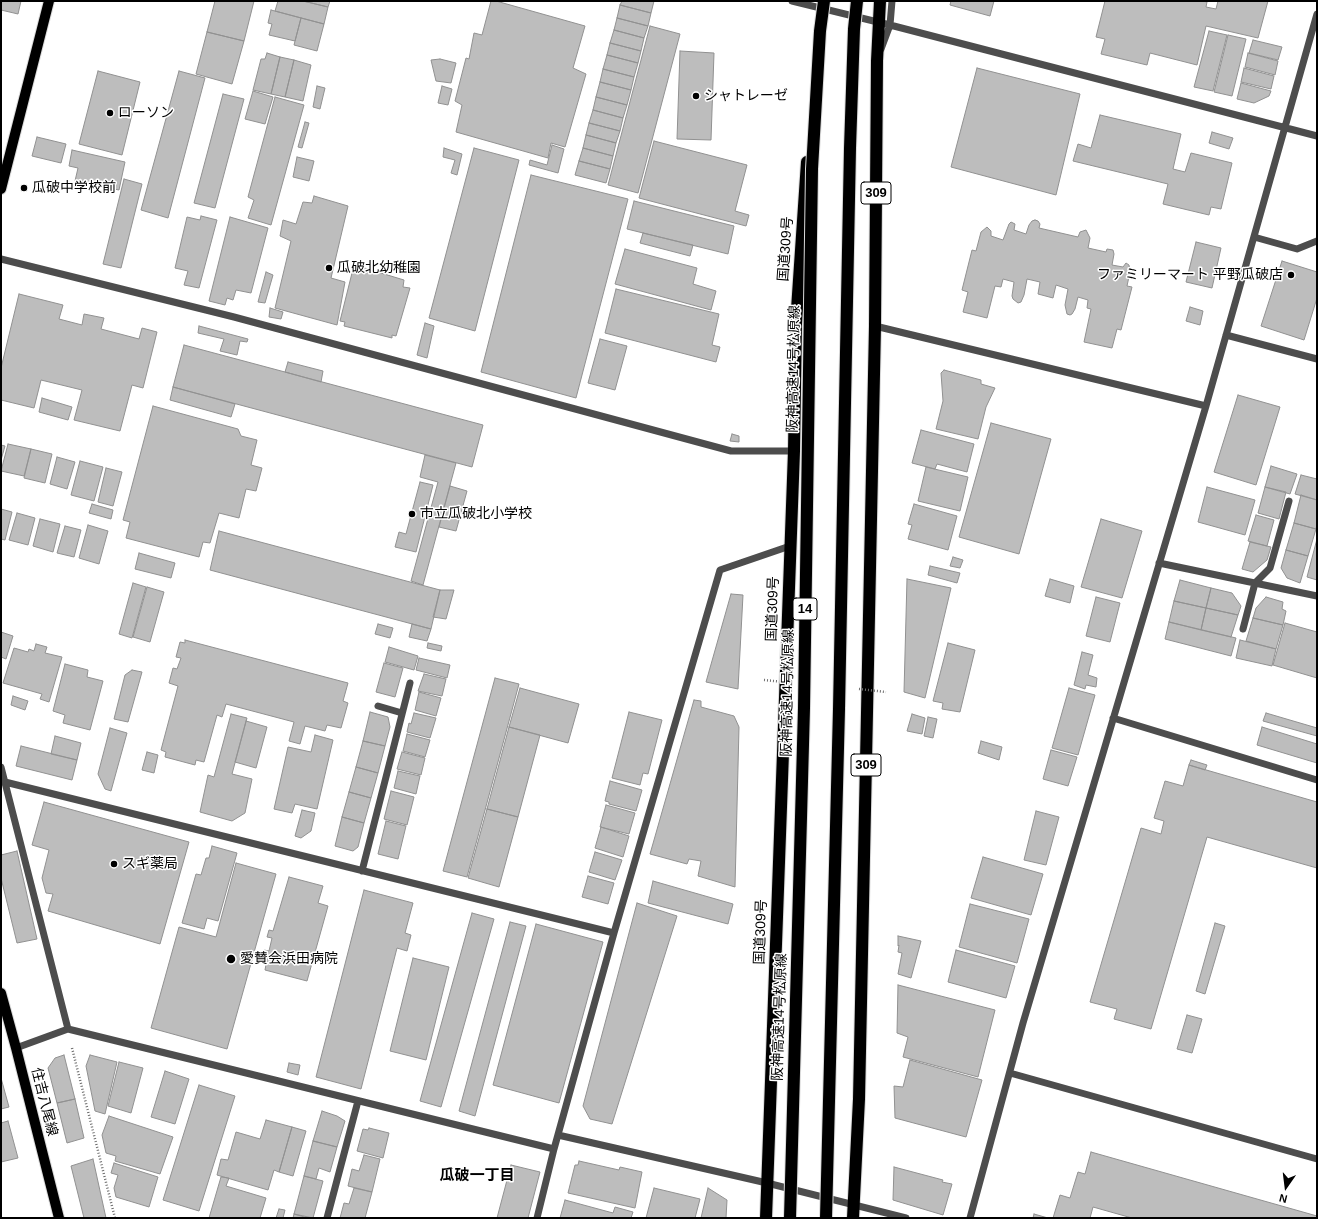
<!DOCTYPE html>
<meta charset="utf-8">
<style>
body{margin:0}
#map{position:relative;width:1318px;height:1219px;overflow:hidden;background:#fff;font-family:Helvetica,sans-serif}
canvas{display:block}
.frame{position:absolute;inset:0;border:2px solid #000;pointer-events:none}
.north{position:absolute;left:1266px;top:1167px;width:40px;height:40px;-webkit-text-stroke:3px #fff;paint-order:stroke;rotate:194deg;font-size:11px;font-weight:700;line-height:16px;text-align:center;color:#000}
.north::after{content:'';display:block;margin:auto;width:14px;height:18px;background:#000;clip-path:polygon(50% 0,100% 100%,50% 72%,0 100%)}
</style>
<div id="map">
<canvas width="1318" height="1219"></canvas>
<div class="frame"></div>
<div class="north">N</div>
</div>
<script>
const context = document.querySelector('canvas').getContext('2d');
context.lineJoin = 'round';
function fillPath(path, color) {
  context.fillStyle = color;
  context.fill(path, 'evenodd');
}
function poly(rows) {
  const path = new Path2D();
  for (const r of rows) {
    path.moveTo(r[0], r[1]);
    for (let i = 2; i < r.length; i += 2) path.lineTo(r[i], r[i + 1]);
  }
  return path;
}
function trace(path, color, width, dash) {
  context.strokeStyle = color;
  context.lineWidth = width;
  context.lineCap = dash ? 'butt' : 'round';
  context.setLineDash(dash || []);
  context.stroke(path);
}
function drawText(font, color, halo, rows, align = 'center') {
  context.font = font + ' Helvetica,"Noto Sans JP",sans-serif';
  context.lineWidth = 3;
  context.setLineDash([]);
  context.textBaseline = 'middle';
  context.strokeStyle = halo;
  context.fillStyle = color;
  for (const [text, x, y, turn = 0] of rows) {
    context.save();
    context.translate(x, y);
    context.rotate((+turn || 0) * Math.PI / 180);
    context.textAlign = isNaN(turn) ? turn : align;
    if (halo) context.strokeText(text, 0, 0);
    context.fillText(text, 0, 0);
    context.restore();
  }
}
const building = poly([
 [1,1,21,1,18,14,1,10,1,1],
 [215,1,254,1,244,41,207,32,215,1],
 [278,1,303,1,328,7,324,24,275,11,278,1],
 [303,1,330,1,328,7,303,1],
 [491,1,496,1,585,26,573,68,586,74,565,147,551,143,548,158,456,132,462,105,455,101,466,58,469,59,474,33,482,35,491,1],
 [622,1,654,1,651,13,620,5,622,1],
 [951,1,994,1,990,16,950,5,951,1],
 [1105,1,1203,1,1207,2,1206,7,1216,9,1218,1,1268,1,1258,38,1206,26,1197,65,1150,53,1147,65,1101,54,1105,39,1096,37,1105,1],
 [620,5,651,13,648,26,617,18,620,5],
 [271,10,301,18,295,41,269,35,272,24,268,23,271,10],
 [301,18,324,24,317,51,294,45,301,18],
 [617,18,648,26,644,38,614,30,617,18],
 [650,26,680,34,638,193,608,185,650,26],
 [614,30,644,38,641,51,610,43,614,30],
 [1209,31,1227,35,1213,91,1194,87,1209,31],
 [207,32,244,41,232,84,196,74,207,32],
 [1228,35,1246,39,1232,96,1214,92,1228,35],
 [1253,40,1282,47,1278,60,1249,53,1253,40],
 [610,43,641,51,638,63,607,55,610,43],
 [680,51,714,53,711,140,677,139,680,51],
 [267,53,280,57,271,94,253,90,261,59,265,59,267,53],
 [1248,53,1278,61,1275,75,1245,67,1248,53],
 [607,55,638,63,634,77,603,69,607,55],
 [280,57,294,60,285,97,271,94,280,57],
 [440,59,456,63,451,83,436,81,431,60,440,59],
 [294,60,311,65,303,101,285,97,294,60],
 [977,68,1080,94,1056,195,951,167,977,68],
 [1244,68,1274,76,1271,89,1241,82,1244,68],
 [603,69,634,77,631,90,600,82,603,69],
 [98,71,140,82,122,155,79,144,98,71],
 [179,71,205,78,168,218,141,210,179,71],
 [600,82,631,90,627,105,596,97,600,82],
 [1241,83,1271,91,1269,96,1254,103,1237,99,1241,83],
 [317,86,325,88,320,109,313,107,317,86],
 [442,86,452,89,448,105,438,103,442,86],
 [253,91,273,97,265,124,245,119,253,91],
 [223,94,244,99,215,208,194,203,223,94],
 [275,97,304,105,271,225,248,218,254,200,248,197,275,97],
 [596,97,627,105,623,118,593,110,596,97],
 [593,110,623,118,620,131,589,123,593,110],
 [1100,115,1181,134,1173,169,1185,172,1191,153,1232,163,1221,209,1211,207,1209,215,1163,204,1168,184,1073,161,1078,144,1091,148,1100,115],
 [305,122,309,123,302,148,298,147,305,122],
 [589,123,620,131,616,143,586,135,589,123],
 [1212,132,1233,138,1229,149,1209,143,1212,132],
 [586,135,616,143,613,156,583,148,586,135],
 [37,137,66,144,61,163,32,156,37,137],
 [654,141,747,165,735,211,749,215,746,226,639,198,654,141],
 [552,145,564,149,558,173,529,165,530,160,547,165,552,145],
 [444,148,462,154,457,175,451,173,455,160,443,157,444,148],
 [474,148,519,160,475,331,429,318,474,148],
 [583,148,613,156,610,169,579,161,583,148],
 [72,150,125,162,119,190,75,181,78,168,69,166,72,150],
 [297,157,314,161,309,181,293,177,297,157],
 [579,161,610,169,606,183,575,175,579,161],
 [531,175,628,199,576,398,481,372,531,175],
 [124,179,142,184,121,268,103,264,124,179],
 [314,196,348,206,331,278,345,282,337,325,275,308,291,241,280,236,283,220,296,224,303,202,312,203,314,196],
 [634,201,734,226,728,254,627,229,634,201],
 [201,216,217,220,199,288,184,285,188,271,175,268,187,217,200,220,201,216],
 [230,217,268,228,251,293,236,290,233,300,227,298,225,305,209,301,230,217],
 [1035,220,1038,221,1040,224,1039,228,1078,237,1080,232,1086,230,1090,238,1088,248,1106,252,1107,249,1113,250,1114,254,1112,265,1123,267,1126,263,1129,265,1130,272,1127,286,1132,287,1121,330,1117,329,1112,348,1084,342,1091,309,1087,308,1088,300,1078,297,1075,309,1072,314,1070,315,1067,314,1065,305,1068,289,1056,285,1053,298,1038,294,1040,282,1027,279,1024,295,1021,302,1018,303,1013,299,1012,296,1014,282,1003,279,1001,287,995,286,987,318,963,312,968,292,962,290,972,250,976,251,981,232,987,227,991,231,991,236,1003,240,1009,224,1011,222,1015,224,1014,230,1026,234,1029,225,1032,221,1035,220],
 [643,233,693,245,690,256,640,243,643,233],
 [1196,242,1221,248,1212,288,1186,282,1196,242],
 [625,249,697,268,693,284,716,291,711,310,615,284,625,249],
 [1282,261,1317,272,1317,298,1304,340,1261,326,1282,261],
 [361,267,404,280,403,287,410,288,396,336,392,335,392,338,344,326,345,322,340,321,352,273,359,273,361,267],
 [266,272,273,275,265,303,258,302,266,272],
 [616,289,719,314,712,345,720,347,716,362,605,333,616,289],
 [19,294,63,305,59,319,82,325,84,314,104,318,101,329,139,339,142,328,157,332,143,388,132,385,120,431,74,420,82,390,41,380,34,408,1,400,1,368,19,294],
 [1190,307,1203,311,1200,325,1186,321,1190,307],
 [270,308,283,312,281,319,269,317,270,308],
 [425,323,434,326,427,358,417,355,425,323],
 [199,326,248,339,247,342,240,341,237,355,220,351,224,339,198,333,199,326],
 [600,339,627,346,615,390,588,383,600,339],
 [184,345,483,425,472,467,173,387,184,345],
 [288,362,323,371,321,382,285,372,288,362],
 [944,370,981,380,981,384,995,388,986,407,978,439,936,429,943,401,941,373,944,370],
 [173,387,235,404,231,417,170,400,173,387],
 [1238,395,1280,407,1256,485,1214,472,1238,395],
 [42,398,72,407,68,420,39,412,42,398],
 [153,406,238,429,241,436,257,440,251,465,262,468,256,491,246,489,239,518,219,513,210,543,203,542,199,557,126,538,130,522,123,520,153,406],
 [991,423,1051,439,1019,554,959,537,991,423],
 [921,430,974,444,967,472,937,464,935,469,912,463,921,430],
 [732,434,739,436,739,442,730,441,732,434],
 [8,444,31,449,24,476,1,471,8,444],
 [1,445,5,446,1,460,1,445],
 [31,449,52,454,45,483,24,478,31,449],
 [425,455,456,463,423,585,411,581,438,482,420,477,425,455],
 [57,457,75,462,67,489,50,484,57,457],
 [80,461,103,467,94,501,71,495,80,461],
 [1271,466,1297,474,1290,494,1265,487,1271,466],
 [926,467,968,477,960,511,918,501,926,467],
 [106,468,122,472,113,506,98,502,106,468],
 [1301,475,1317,479,1317,500,1295,494,1301,475],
 [420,482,433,485,416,552,395,547,399,532,406,534,420,482],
 [450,486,467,491,456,531,439,527,450,486],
 [1207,487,1255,500,1245,535,1198,522,1207,487],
 [1265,487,1286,492,1279,519,1258,513,1265,487],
 [1301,495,1317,500,1317,524,1316,529,1294,523,1301,495],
 [92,504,113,510,111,519,89,513,92,504],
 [914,504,957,516,948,550,908,539,912,525,908,524,914,504],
 [1,509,12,512,5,540,1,539,1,509],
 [17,513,35,518,28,545,9,540,17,513],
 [1256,515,1274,520,1267,546,1248,541,1256,515],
 [40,519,60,524,53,552,33,546,40,519],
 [1101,519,1142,531,1122,598,1081,587,1101,519],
 [1294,523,1316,529,1308,556,1286,550,1294,523],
 [88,525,108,531,99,564,79,558,88,525],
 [65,526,81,530,74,557,57,553,65,526],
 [219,531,440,590,431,629,210,570,219,531],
 [1317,539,1317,580,1307,577,1317,539],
 [1250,542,1271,547,1267,560,1253,572,1242,569,1250,542],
 [1286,550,1308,556,1300,583,1287,578,1281,568,1286,550],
 [139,553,175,563,171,578,135,569,139,553],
 [953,557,963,560,960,568,950,566,953,557],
 [930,566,960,573,957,583,928,575,930,566],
 [907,579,951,588,925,698,904,692,907,579],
 [1050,579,1074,586,1070,603,1045,596,1050,579],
 [1180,580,1211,588,1206,608,1174,601,1180,580],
 [133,583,146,587,132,638,119,634,133,583],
 [147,587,164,592,150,642,133,637,147,587],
 [1211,588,1232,593,1241,606,1238,615,1206,608,1211,588],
 [440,590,454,590,446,619,433,617,440,590],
 [731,594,743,595,738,689,706,682,731,594],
 [1096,597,1120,603,1110,642,1086,636,1096,597],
 [1266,597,1283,602,1282,609,1286,611,1283,625,1253,618,1256,608,1266,597],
 [1174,601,1206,608,1201,630,1169,622,1174,601],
 [1206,608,1238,615,1231,637,1201,630,1206,608],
 [1253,618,1283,625,1276,649,1246,641,1253,618],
 [1169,622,1236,638,1231,656,1165,639,1169,622],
 [1285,623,1317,632,1317,678,1273,665,1285,623],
 [378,624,393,628,390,638,375,634,378,624],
 [412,624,431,629,427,641,409,637,412,624],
 [1,632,13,636,6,659,1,657,1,632],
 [185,640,348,683,343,701,348,703,341,728,327,725,325,731,305,726,300,744,289,741,294,722,226,704,222,717,217,715,204,762,196,760,195,765,165,757,166,752,161,750,178,686,169,683,173,668,177,669,181,658,176,657,180,642,185,643,185,640],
 [1240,640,1276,649,1272,666,1236,658,1240,640],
 [428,643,442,646,441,651,427,648,428,643],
 [948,643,975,650,960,712,942,709,943,703,933,701,948,643],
 [36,644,47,647,45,653,62,657,49,702,40,699,42,694,3,683,14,648,28,652,29,649,34,651,36,644],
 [389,647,418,656,414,670,385,662,389,647],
 [1082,652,1093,655,1088,675,1097,678,1096,687,1086,685,1085,689,1074,685,1082,652],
 [419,658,450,665,447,678,416,670,419,658],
 [384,663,403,668,395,697,376,692,384,663],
 [65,664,88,670,87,677,103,681,90,730,63,723,65,715,53,711,65,664],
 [132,670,142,672,128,722,114,719,125,675,132,670],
 [424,674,446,679,442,696,418,691,424,674],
 [495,678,519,684,467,877,443,871,495,678],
 [520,688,579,704,568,743,509,727,520,688],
 [1069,688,1095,695,1078,755,1052,748,1069,688],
 [419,692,441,698,436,716,415,710,419,692],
 [13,696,28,701,25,710,11,705,13,696],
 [694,700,701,701,701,707,734,716,739,727,735,887,698,876,701,861,689,859,687,864,650,854,694,700],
 [370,712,388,717,390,727,385,746,363,741,370,712],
 [629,712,662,720,648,774,643,773,640,785,612,778,629,712],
 [414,713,436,718,430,738,407,732,409,723,411,724,414,713],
 [1266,713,1317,728,1317,736,1263,721,1266,713],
 [231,714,247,718,232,774,252,779,245,813,232,821,200,812,208,775,214,777,231,714],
 [912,714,925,718,922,734,907,731,912,714],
 [928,717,937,719,933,738,924,736,928,717],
 [246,721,267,727,256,768,235,762,246,721],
 [509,727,540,735,518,817,487,809,509,727],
 [1262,727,1317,744,1317,763,1257,745,1262,727],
 [110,728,127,733,111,791,105,789,98,774,110,728],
 [407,734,430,740,425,757,403,751,407,734],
 [315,735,333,740,317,809,295,804,292,813,274,809,288,747,311,752,315,735],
 [55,736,81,743,77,760,51,754,55,736],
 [363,741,385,746,378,773,356,767,363,741],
 [981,741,1002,747,999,760,978,753,981,741],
 [21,746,77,760,72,780,16,766,21,746],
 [1051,750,1077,757,1068,786,1043,779,1051,750],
 [147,752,158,755,154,773,142,770,147,752],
 [402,752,425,758,421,775,397,769,402,752],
 [1191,760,1207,765,1205,770,1189,765,1191,760],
 [1189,765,1317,802,1317,868,1207,837,1151,1029,1114,1019,1117,1009,1090,1002,1141,828,1161,834,1164,821,1154,818,1165,781,1183,786,1189,765],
 [356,767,378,773,371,798,349,792,356,767],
 [398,771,420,776,416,794,394,788,398,771],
 [610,781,642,790,636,811,609,804,609,802,605,801,610,781],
 [391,791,414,797,407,825,384,819,391,791],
 [349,792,371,798,364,823,342,817,349,792],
 [44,802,189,842,160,944,48,911,53,894,46,893,42,878,49,850,32,845,44,802],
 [606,805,635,813,629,834,600,827,606,805],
 [487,809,518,817,499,887,468,878,487,809],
 [302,810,315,813,311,831,301,838,295,836,302,810],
 [1036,811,1059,817,1046,865,1024,860,1036,811],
 [342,817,364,823,358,847,353,851,335,846,342,817],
 [386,821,406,826,398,859,378,854,386,821],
 [601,827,629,836,623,857,595,848,601,827],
 [212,846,237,853,218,921,207,918,204,929,182,923,196,874,201,875,206,858,209,858,212,846],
 [17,851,37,939,17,943,1,878,1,855,17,851],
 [595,852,622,860,615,880,589,872,595,852],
 [983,857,1043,874,1031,915,971,898,983,857],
 [236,863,276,874,227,1049,151,1028,179,927,216,937,236,863],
 [588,876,614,883,608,904,582,897,588,876],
 [289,877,323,886,318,903,328,906,307,981,265,970,267,959,262,957,264,950,269,951,272,938,267,937,269,930,273,931,289,877],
 [653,881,733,904,728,924,648,903,653,881],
 [364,890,413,903,405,933,411,935,407,951,397,948,361,1089,316,1077,364,890],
 [637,903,677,916,612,1124,590,1119,583,1106,637,903],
 [970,904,1029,919,1017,963,959,947,970,904],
 [472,913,494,919,441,1107,420,1101,472,913],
 [510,922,526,926,475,1116,459,1111,510,922],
 [1215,923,1225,926,1205,994,1196,991,1215,923],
 [536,924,603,942,559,1103,493,1085,536,924],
 [898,936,921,941,911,978,898,974,902,953,898,952,899,945,898,946,898,936],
 [956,950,1015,966,1006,998,948,982,956,950],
 [413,958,449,967,426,1060,390,1051,413,958],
 [898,985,995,1010,978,1077,903,1057,908,1037,897,1033,898,985],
 [1187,1015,1202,1019,1192,1053,1177,1049,1187,1015],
 [64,1055,75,1099,57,1103,48,1068,55,1058,64,1055],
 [90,1055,117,1062,105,1114,95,1111,86,1066,90,1055],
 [910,1060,982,1080,966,1137,895,1118,894,1086,903,1087,910,1060],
 [119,1062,143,1068,131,1113,108,1106,119,1062],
 [289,1063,300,1065,298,1075,287,1072,289,1063],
 [165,1071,189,1079,175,1124,151,1117,165,1071],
 [1,1078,9,1107,1,1109,1,1078],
 [199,1085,235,1096,199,1211,163,1200,199,1085],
 [75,1099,84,1138,67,1143,57,1103,75,1099],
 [322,1111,337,1116,345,1121,337,1147,313,1141,322,1111],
 [109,1116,173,1137,160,1174,115,1161,116,1156,106,1153,102,1135,109,1116],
 [266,1120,292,1127,279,1172,274,1170,268,1190,217,1175,221,1159,228,1160,236,1132,260,1139,266,1120],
 [8,1121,18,1158,1,1162,1,1123,8,1121],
 [292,1127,306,1131,293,1176,279,1172,292,1127],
 [369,1128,389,1133,383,1158,357,1151,363,1129,368,1130,369,1128],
 [313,1141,337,1147,330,1172,319,1168,316,1179,304,1176,313,1141],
 [1091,1152,1317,1216,1317,1218,1132,1218,1093,1207,1090,1218,1053,1218,1060,1195,1070,1198,1078,1172,1085,1174,1091,1152],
 [364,1155,380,1159,372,1192,348,1186,352,1169,359,1171,364,1155],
 [93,1159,106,1218,84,1218,71,1166,93,1159],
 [579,1161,619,1170,620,1167,642,1172,635,1208,568,1193,575,1165,578,1165,579,1161],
 [114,1163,158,1177,149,1207,116,1197,114,1188,118,1175,111,1173,114,1163],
 [511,1165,540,1172,528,1218,497,1218,511,1165],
 [894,1167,943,1180,942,1182,952,1184,943,1215,893,1200,894,1167],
 [304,1176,323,1181,313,1218,294,1214,304,1176],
 [221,1177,229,1178,226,1186,266,1198,260,1218,209,1218,221,1177],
 [354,1188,372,1192,365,1218,340,1218,344,1203,349,1204,354,1188],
 [654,1188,700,1199,695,1218,646,1218,654,1188],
 [708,1188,727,1200,726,1218,701,1218,708,1188],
 [565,1200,613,1213,615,1207,633,1212,631,1218,560,1218,565,1200],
 [279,1209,285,1210,283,1218,276,1218,279,1209],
 [294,1214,308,1218,293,1218,294,1214],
 [1034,1214,1048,1218,1033,1218,1034,1214]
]);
fillPath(building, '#bdbdbd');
trace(building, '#919191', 1);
const major = poly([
 [1,189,49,1],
 [1,993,16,1048,59,1218]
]);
const highway = poly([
 [766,1218,794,451,796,324,807,162],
 [853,1218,859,1099,875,326,877,61,880,1]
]);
trace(major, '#dbdbdb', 12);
trace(highway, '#dbdbdb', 14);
trace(poly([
 [72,1048,115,1218]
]), '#6f6f6f', 2.5, [1, 2]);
trace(poly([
 [792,1,890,25,1317,136],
 [881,49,890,25,892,1],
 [1254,237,1297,249,1317,241],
 [1,259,234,317,731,451,794,451],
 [875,326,1206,406],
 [1226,335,1317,359],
 [1159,563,1317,596],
 [1243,629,1255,583,1270,568,1289,501],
 [378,706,402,713],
 [1113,718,1317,780],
 [1,767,68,1029],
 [5,782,614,933],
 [362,871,410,683],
 [16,1048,68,1029,554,1149],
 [1010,1073,1317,1159],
 [558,1135,767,1183,906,1218],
 [327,1218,358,1101],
 [537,1218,554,1149,614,933,720,570,790,546],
 [970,1218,1023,1023,1206,406,1317,14]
]), '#4d4d4d', 7);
trace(major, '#000', 10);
trace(highway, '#000', 12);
const highwayBridge = poly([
 [790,1218,804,708,812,169,820,31,824,1],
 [826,1218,839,709,850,148,854,29,857,1]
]);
trace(highwayBridge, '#dbdbdb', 14, []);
trace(poly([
 [764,680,784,682],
 [859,689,886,692]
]), '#6f6f6f', 2.5, [1, 2]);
trace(highwayBridge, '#000', 12);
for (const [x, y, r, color] of [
 [696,96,4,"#000"],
 [110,113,4,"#000"],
 [24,188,4,"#000"],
 [329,268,4,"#000"],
 [1291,275,4,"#000"],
 [412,514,4,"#000"],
 [114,864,4,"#000"],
 [231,959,5,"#000"]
]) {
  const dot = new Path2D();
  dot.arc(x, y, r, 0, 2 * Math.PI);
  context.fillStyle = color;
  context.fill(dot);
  trace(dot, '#fff', 1.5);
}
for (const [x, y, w] of [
 [876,193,30],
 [805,609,24],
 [866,765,30]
]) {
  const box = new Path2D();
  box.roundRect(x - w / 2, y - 11, w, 22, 3);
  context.fillStyle = '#fff';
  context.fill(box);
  trace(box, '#000', 1);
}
drawText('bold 13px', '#000', null, [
 ["309",876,193],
 ["14",805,609],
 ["309",866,765]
]);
drawText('14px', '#000', '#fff', [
 ["シャトレーゼ",704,96],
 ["ローソン",118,113],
 ["瓜破中学校前",32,188],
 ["瓜破北幼稚園",337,268],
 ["ファミリーマート 平野瓜破店",1283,275,"right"],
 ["市立瓜破北小学校",420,514],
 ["スギ薬局",122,864],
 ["愛賛会浜田病院",240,959]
], 'left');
drawText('14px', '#000', '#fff', [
 ["国道309号",786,249,-86],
 ["阪神高速14号松原線",794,369,-89],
 ["国道309号",773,609,-88],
 ["阪神高速14号松原線",788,693,-89],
 ["国道309号",761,932,-88],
 ["阪神高速14号松原線",780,1017,-88],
 ["住吉八尾線",44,1102,76]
]);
drawText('bold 15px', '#000', '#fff', [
 ["瓜破一丁目",477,1176]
]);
</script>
